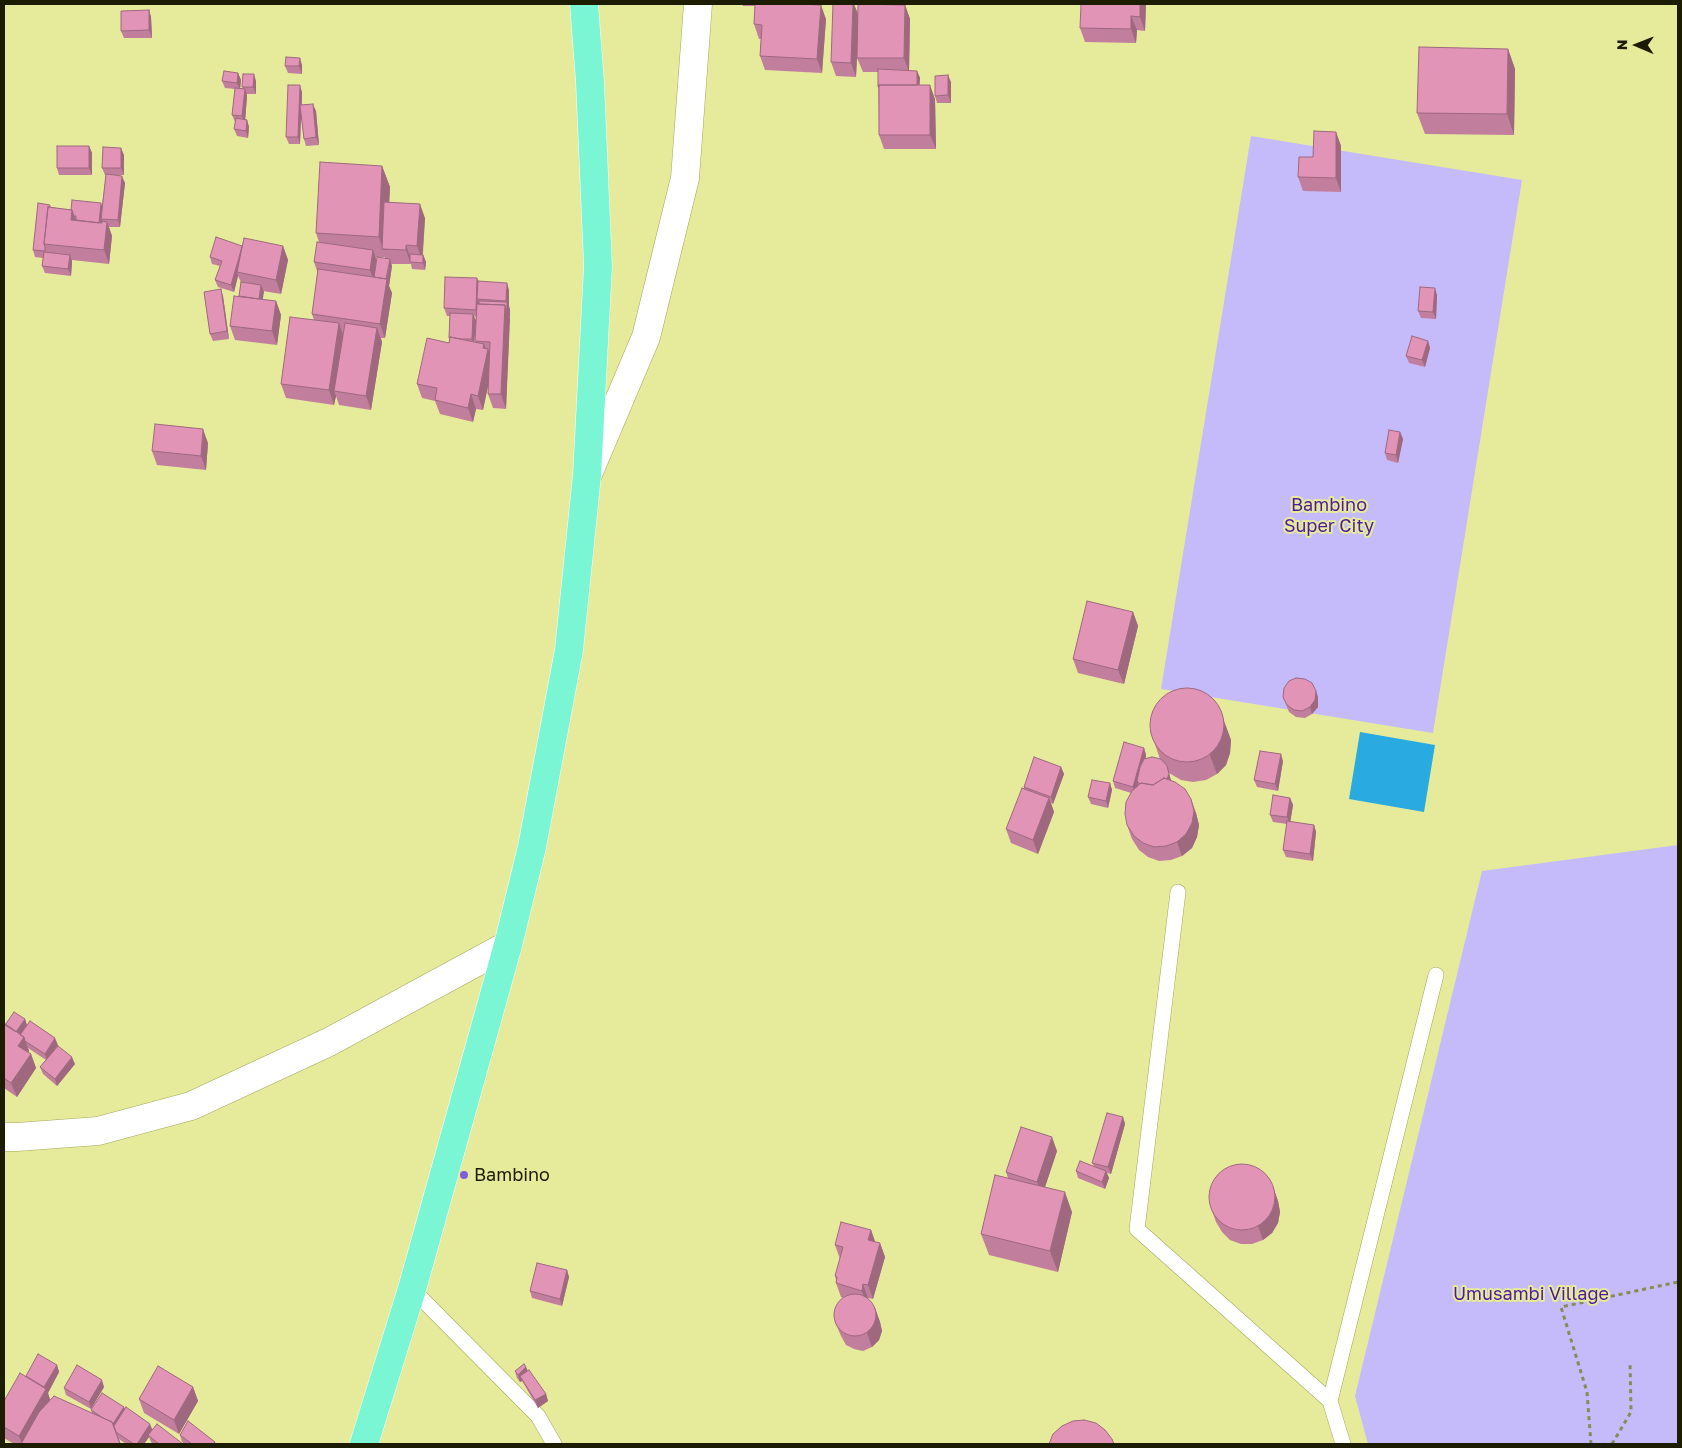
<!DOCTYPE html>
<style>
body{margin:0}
#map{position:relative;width:1682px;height:1448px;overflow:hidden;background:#e6eb9b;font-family:"Golos Text",sans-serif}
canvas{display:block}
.frame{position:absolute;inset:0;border:5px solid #1b1c00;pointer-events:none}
.north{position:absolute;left:1612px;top:20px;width:50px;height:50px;-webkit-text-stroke:4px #e6eb9b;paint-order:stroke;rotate:271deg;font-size:14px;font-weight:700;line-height:20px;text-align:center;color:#1b1c00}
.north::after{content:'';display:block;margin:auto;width:18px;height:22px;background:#1b1c00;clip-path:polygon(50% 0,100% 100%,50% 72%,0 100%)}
</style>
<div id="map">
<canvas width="1682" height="1448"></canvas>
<div class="frame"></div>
<div class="north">N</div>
</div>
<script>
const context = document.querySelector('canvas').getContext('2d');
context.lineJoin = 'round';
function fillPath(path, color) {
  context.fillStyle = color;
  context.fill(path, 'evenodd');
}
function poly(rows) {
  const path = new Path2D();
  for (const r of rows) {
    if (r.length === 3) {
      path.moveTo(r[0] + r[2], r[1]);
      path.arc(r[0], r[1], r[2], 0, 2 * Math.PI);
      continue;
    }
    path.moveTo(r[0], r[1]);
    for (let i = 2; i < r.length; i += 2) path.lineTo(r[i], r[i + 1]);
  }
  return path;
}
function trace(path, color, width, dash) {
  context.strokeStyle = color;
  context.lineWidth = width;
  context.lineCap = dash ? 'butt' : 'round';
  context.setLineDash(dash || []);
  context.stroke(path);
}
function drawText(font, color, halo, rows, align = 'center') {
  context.font = font + ' "Golos Text",sans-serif';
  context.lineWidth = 4;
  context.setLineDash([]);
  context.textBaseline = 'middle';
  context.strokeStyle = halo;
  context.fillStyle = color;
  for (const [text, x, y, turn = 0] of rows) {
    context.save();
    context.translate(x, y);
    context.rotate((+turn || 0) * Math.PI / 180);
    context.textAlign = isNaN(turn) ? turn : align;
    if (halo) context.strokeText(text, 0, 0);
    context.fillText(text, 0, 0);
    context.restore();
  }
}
fillPath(poly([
 [1251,136,1522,180,1433,733,1161,689],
 [1678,845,1678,1444,1368,1444,1355,1396,1482,871]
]), '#c5bbfb');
fillPath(poly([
 [1360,732,1435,745,1424,812,1349,799]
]), '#29aae0');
const service = poly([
 [1178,892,1137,1229,1330,1401],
 [412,1289,538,1416,554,1444],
 [1343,1444,1330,1401,1436,975]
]);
const minor = poly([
 [588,474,646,337,685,178,698,4],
 [4,1137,17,1137,98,1131,191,1106,329,1042,508,945]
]);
const trunk = poly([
 [364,1444,412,1289,508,945,532,847,569,650,587,475,598,266,590,82,584,4]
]);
trace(service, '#a3a859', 16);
trace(minor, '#a3a859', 29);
trace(trunk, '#fff', 29);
trace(poly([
 [1591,1444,1587,1392,1561,1307,1678,1282],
 [1612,1444,1631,1412,1630,1362]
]), '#888b53', 3, [4, 4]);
trace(service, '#fff', 15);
trace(minor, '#fff', 28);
trace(trunk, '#7af6d4', 28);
fillPath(poly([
 [742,4,808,4,826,19,822,73,765,70,760,56,761,39,759,39,754,24,755,6,743,6],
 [1146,4,1145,31,1137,30,1136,43,1085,42,1080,28],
 [905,5,910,19,909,71,917,71,920,78,919,85,935,99,936,149,884,149,879,135,878,72,863,72,857,58,858,36,856,77,836,76,831,62,858,15],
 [149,10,151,17,152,38,124,38,121,31],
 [1508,49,1515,69,1514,135,1425,134,1417,113],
 [302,65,302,74,288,73,285,66],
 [238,73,241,80,240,88,243,88,242,87,256,81,256,94,247,94,247,96,245,119,247,120,249,127,248,138,237,136,234,129,235,122,232,115,235,89,225,88,222,81],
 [951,82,951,103,937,103,935,96],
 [302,92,302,105,316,111,319,145,306,146,304,139,301,115,300,144,289,144,286,137],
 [1336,132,1341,146,1341,192,1303,191,1298,177,1313,157],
 [89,146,92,153,92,175,59,175,57,168],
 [124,155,124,175,111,175,125,183,120,227,109,227,112,236,109,264,72,260,72,262,71,276,45,273,42,266,43,258,35,257,33,250,50,205,51,207,71,210,102,206,106,175,105,175,102,168],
 [382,166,390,187,389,202,425,218,423,254,426,262,425,270,412,269,411,264,391,264,392,266,389,286,392,293,385,338,381,338,382,342,371,410,339,405,336,396,334,405,286,398,281,384,314,320,312,314,318,274,314,262,319,242,316,233],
 [375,257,385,257,385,258,376,261],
 [242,246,283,246,288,260,281,294,263,291,263,300,276,301,281,315,277,345,235,340,230,326,239,296,241,282,238,276,234,292,218,287,215,280,220,266,212,264,210,257],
 [477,278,478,282,509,290,509,306,510,310,506,409,493,408,488,394,488,385,483,410,476,409,473,422,440,414,435,401,422,398,417,384,449,343,450,316,447,316,444,308],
 [474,316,476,317,475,342,474,342,476,321],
 [1437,295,1436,319,1421,318,1418,311],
 [223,296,229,339,213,341,210,334],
 [1428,341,1430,348,1425,367,1409,363,1406,356],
 [1400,432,1403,439,1398,463,1387,460,1385,453],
 [208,443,206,470,157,465,152,451],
 [1133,612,1138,626,1124,684,1078,673,1073,659],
 [1316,691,1318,698,1318,707,1312,714,1305,718,1296,717,1289,712,1283,697],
 [1226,727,1231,740,1230,753,1226,765,1217,774,1206,780,1193,782,1181,780,1169,773,1171,780,1196,813,1199,825,1197,837,1192,848,1182,856,1171,860,1159,861,1148,857,1139,850,1132,839,1127,825,1131,793,1115,788,1113,781,1144,748,1146,755,1146,758,1160,759,1150,730],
 [1283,761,1278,791,1257,787,1254,780],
 [1061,767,1064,774,1053,804,1051,803,1054,812,1038,854,1011,843,1006,829,1024,789,1024,787],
 [1110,783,1112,790,1108,808,1091,804,1088,797],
 [1290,798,1293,805,1290,822,1314,825,1316,832,1313,861,1286,857,1283,850,1287,824,1273,822,1270,815],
 [25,1019,27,1025,58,1045,52,1054,75,1064,57,1086,43,1074,40,1067,46,1060,28,1048,29,1051,28,1053,31,1054,36,1068,17,1097,4,1088,4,1023,6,1025],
 [1123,1117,1125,1124,1111,1174,1107,1173,1109,1178,1105,1189,1078,1178,1076,1171,1094,1166,1092,1163],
 [1057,1151,1045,1187,1072,1212,1058,1272,989,1255,981,1234,1008,1178,1006,1172],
 [1273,1187,1278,1201,1280,1212,1278,1223,1272,1233,1263,1240,1252,1244,1241,1244,1230,1240,1222,1232,1216,1222,1211,1208],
 [871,1230,875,1242,880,1243,885,1257,873,1299,868,1298,868,1299,875,1308,880,1322,882,1331,879,1340,872,1347,863,1351,854,1349,846,1345,841,1336,835,1322,843,1298,841,1297,836,1283,836,1280,835,1276,840,1259,835,1245],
 [567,1270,569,1277,562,1306,532,1298,530,1291],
 [57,1365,59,1372,48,1393,50,1400,92,1413,91,1410,124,1407,125,1410,152,1430,183,1444,153,1444,151,1442,149,1437,144,1444,126,1444,119,1439,121,1444,14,1444,4,1438,4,1401,26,1376],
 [526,1367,528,1371,546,1394,548,1401,538,1408,522,1381,520,1382,517,1378,515,1371],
 [104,1387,91,1409,66,1395,64,1388],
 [193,1387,198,1401,179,1434,144,1413,139,1399],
 [180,1435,215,1442,216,1444,185,1444,182,1442]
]), '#c27f9d');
fillPath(poly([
 [853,4,854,4,859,16,856,77,851,63],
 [1140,4,1146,4,1145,31,1140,17],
 [821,5,826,19,822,73,817,59],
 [905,5,910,19,909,72,904,58],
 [149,10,151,17,152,38,149,30],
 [1131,16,1137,30,1136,43,1131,29],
 [1508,49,1515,69,1514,135,1507,114],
 [300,58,302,65,302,74,299,66],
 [917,71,920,78,919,95,916,88],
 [238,73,241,80,240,90,237,83],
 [254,74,256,81,256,94,253,87],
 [948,75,951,82,951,103,948,95],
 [300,85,302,92,300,144,298,137],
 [930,85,935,99,936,149,930,135],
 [245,89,247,96,245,123,242,116],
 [313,104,316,111,319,145,316,137],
 [247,120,249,127,248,138,246,131],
 [1336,132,1341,146,1341,192,1336,178],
 [89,146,92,153,92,175,89,168],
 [121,148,124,155,124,175,121,168],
 [382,166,390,187,387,250,383,250,379,237],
 [122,176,125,183,120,227,118,220],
 [101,203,104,211,101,219,103,223,99,227],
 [420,204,425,218,422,260,417,246],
 [72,210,77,224,71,220],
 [107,222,112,236,109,264,104,250],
 [406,245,411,259,410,262,406,250],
 [243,246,237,272,238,276,234,292,231,285],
 [283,246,288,260,281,294,276,280],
 [373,250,378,264,374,281,370,270],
 [70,255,72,262,71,276,68,269],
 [423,255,426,262,425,270,423,263],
 [390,259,392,266,389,286,392,293,385,338,380,324],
 [477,278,479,285,477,299,479,303,478,317,476,310],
 [507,283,509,290,509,306,510,310,510,318,507,311,507,305,506,301],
 [261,285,264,292,261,310,259,303],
 [1435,288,1437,295,1436,319,1433,312],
 [221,289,223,296,229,339,227,331],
 [276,301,281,315,277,345,272,331],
 [505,305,510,319,506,409,501,394],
 [473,314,476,321,474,346,472,339],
 [339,323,344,338,334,391,336,396,334,405,329,390],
 [377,328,382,342,371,410,366,396],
 [1428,341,1430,348,1425,367,1422,360],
 [484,344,487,353,488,349,493,363,483,410,478,396],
 [471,394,476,409,473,422,468,408],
 [203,429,208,443,206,470,201,456],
 [1400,432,1403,439,1398,463,1396,455],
 [1133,612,1138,626,1124,684,1118,670],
 [1316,691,1318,698,1318,707,1312,714,1310,707],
 [1219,707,1231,740,1230,753,1226,765,1217,774,1209,753],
 [1144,748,1146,755,1138,783,1137,781,1138,784,1135,794,1133,787],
 [1281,754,1283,761,1278,791,1275,784],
 [1167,766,1171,781,1162,795],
 [1061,767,1064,774,1053,804,1051,797],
 [1110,783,1112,790,1108,808,1106,801],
 [1049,798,1054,812,1038,854,1033,840],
 [1290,798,1293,805,1290,824,1287,817],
 [1191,799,1196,813,1199,825,1197,837,1192,848,1182,856,1177,842],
 [1314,825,1316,832,1313,861,1310,854],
 [25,1019,27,1026,20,1037,15,1033],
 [24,1037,29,1051,23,1060,18,1046],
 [55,1038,58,1045,47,1061,45,1054],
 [31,1054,36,1068,17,1097,11,1083],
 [72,1057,75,1064,57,1086,55,1079],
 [1123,1117,1125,1124,1111,1174,1108,1167],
 [1052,1137,1057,1151,1042,1196,1037,1182],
 [1106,1171,1109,1178,1105,1189,1102,1182],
 [1273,1187,1278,1201,1280,1212,1278,1223,1272,1233,1263,1240,1258,1226],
 [1065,1192,1072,1212,1058,1272,1050,1251],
 [871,1230,876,1244,868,1240],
 [880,1243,885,1257,873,1299,868,1285],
 [567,1270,569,1277,562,1306,560,1299],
 [863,1284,868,1298,867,1305,862,1291],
 [875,1308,880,1322,882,1331,879,1340,872,1347,867,1333],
 [57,1365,59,1372,48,1393,51,1403,22,1444,19,1436,43,1389],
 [526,1367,529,1375,520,1376,522,1381,520,1382,518,1375],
 [102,1380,104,1387,91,1409,89,1402],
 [193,1387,198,1401,179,1434,174,1420],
 [546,1394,548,1401,538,1408,535,1400],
 [124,1407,127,1414,116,1431,120,1444,112,1422],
 [150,1424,153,1431,148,1435,149,1437,144,1444,137,1444]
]), '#9e687f');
const building = poly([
 [755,4,799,4,821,5,817,59,760,56,762,25,754,24,755,4],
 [833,4,853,4,851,63,831,62,833,4],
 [858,4,905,5,904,58,857,58,858,4],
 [1081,4,1140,4,1140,17,1131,16,1131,29,1080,28,1081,4],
 [149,10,149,30,121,31,121,11,149,10],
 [1419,47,1508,49,1507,114,1417,113,1419,47],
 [286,57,300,58,299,66,285,66,286,57],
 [878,69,917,71,917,85,879,85,879,87,878,87,878,69],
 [224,71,238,73,237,83,222,81,224,71],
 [243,74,254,74,253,87,242,87,243,74],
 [948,75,948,95,935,96,935,76,948,75],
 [288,85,300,85,298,137,286,137,288,85],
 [879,85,930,85,930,135,879,135,879,85],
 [235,88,245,89,242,116,232,115,235,88],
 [313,104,316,137,304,139,300,105,313,104],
 [236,118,247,120,246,131,234,129,236,118],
 [1314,131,1336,132,1336,178,1298,177,1299,157,1313,157,1314,131],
 [57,146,89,146,89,168,57,168,57,146],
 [103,147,121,148,121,168,102,168,103,147],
 [320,162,382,166,379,237,316,233,320,162],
 [106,174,122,176,118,220,101,219,106,174],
 [72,200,101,203,99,223,76,220,76,216,74,216,72,210,71,210,72,200],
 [384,202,420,204,417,246,406,245,406,250,382,249,384,202],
 [38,203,50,205,49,207,48,207,44,244,45,247,45,251,33,250,38,203],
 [48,207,72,210,71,220,102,223,102,221,107,222,104,250,44,244,48,207],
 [216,237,242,246,240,254,231,285,215,280,222,261,210,257,216,237],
 [244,238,283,246,276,280,237,272,244,238],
 [317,242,373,250,370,270,314,262,317,242],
 [44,252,70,255,68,269,42,266,44,252],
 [410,254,423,255,423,263,410,262,410,254],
 [377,257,390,259,386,279,374,277,377,257],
 [318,269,387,279,380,324,312,314,318,269],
 [445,277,477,278,476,310,444,308,445,277],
 [478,281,507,283,506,301,477,299,478,281],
 [241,282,261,285,259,299,239,296,241,282],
 [1420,287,1435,288,1433,312,1418,311,1420,287],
 [221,289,227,331,210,334,204,292,221,289],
 [234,296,276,301,272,331,230,326,234,296],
 [479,301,507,302,507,311,505,305,479,304,479,301],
 [477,304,505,305,501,394,488,394,490,342,475,341,477,304],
 [450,313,473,314,472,339,461,339,450,337,449,338,450,313],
 [290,317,339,323,329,390,281,384,290,317],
 [345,323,377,328,366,396,334,391,345,323],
 [1412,336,1428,341,1422,360,1406,356,1412,336],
 [450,337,484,344,483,348,488,349,478,396,471,394,468,408,435,400,437,388,417,384,427,338,449,343,450,337],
 [155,424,203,429,201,456,152,451,155,424],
 [1389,430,1400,432,1396,455,1385,453,1389,430],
 [1087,601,1133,612,1118,670,1073,659,1087,601],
 [1296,678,1305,679,1312,683,1316,691,1315,700,1310,707,1302,711,1294,710,1287,705,1283,697,1284,688,1289,681,1296,678],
 [1187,725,37],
 [1124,742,1144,748,1133,787,1113,781,1124,742],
 [1260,751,1281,754,1275,784,1254,780,1260,751],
 [1034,757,1061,767,1051,797,1024,787,1034,757],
 [1152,757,1161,759,1167,766,1169,774,1167,779,1164,778,1153,785,1141,783,1140,784,1137,781,1140,767,1144,759,1152,757],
 [1164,778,1175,782,1185,789,1191,799,1194,811,1192,823,1186,834,1177,842,1166,846,1154,847,1143,843,1134,836,1127,825,1125,814,1126,802,1132,791,1141,783,1153,785,1164,778],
 [1092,780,1110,783,1106,801,1088,797,1092,780],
 [1022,788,1049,798,1033,840,1006,829,1022,788],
 [1273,795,1290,798,1287,817,1270,815,1273,795],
 [1287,821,1314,825,1310,854,1283,850,1287,821],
 [14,1012,25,1019,16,1032,5,1025,14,1012],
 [30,1021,55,1038,45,1054,25,1041,24,1037,20,1035,30,1021],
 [4,1023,24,1037,18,1046,31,1054,11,1083,4,1078,4,1023],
 [58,1046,72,1057,55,1079,40,1067,58,1046],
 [1107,1113,1123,1117,1108,1167,1092,1163,1107,1113],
 [1021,1127,1052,1137,1037,1182,1006,1172,1021,1127],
 [1080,1161,1106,1171,1102,1182,1076,1171,1080,1161],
 [1242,1197,33],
 [995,1175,1065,1192,1050,1251,981,1234,995,1175],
 [841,1222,871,1230,868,1240,880,1243,868,1285,863,1284,862,1291,836,1283,837,1277,835,1276,843,1247,835,1245,841,1222],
 [537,1263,567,1270,560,1299,530,1291,537,1263],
 [855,1315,21],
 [38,1354,57,1365,44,1387,26,1376,38,1354],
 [524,1364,526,1367,518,1375,515,1371,524,1364],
 [77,1365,102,1380,89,1402,64,1388,77,1365],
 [158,1366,193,1387,174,1420,139,1399,158,1366],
 [529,1370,546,1394,535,1400,520,1376,529,1370],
 [20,1373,46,1389,19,1436,4,1427,4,1401,20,1373],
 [102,1393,124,1407,113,1424,112,1422,103,1418,91,1410,102,1393],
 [54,1396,112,1422,120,1444,21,1444,39,1412,54,1396],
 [126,1407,150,1424,137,1444,134,1444,116,1432,114,1426,126,1407],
 [1084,1420,1096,1423,1105,1430,1112,1439,1114,1444,1049,1444,1053,1434,1062,1426,1073,1421,1084,1420],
 [188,1421,215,1442,213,1444,192,1444,180,1435,188,1421],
 [157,1424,183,1444,159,1444,148,1435,157,1424]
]);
fillPath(building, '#e194b6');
trace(building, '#9e687f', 1);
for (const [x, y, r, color] of [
 [464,1175,5,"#7e5ed9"]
]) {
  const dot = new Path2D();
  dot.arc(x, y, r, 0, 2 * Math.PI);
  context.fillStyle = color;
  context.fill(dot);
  trace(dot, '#e6eb9b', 2);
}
drawText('18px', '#4d1aa1', '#e6eb9b', [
 ["Bambino",1329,505],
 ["Super City",1329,526],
 ["Umusambi Village",1531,1294]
]);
drawText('18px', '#1b1c00', '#e6eb9b', [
 ["Bambino",474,1175]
], 'left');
</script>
